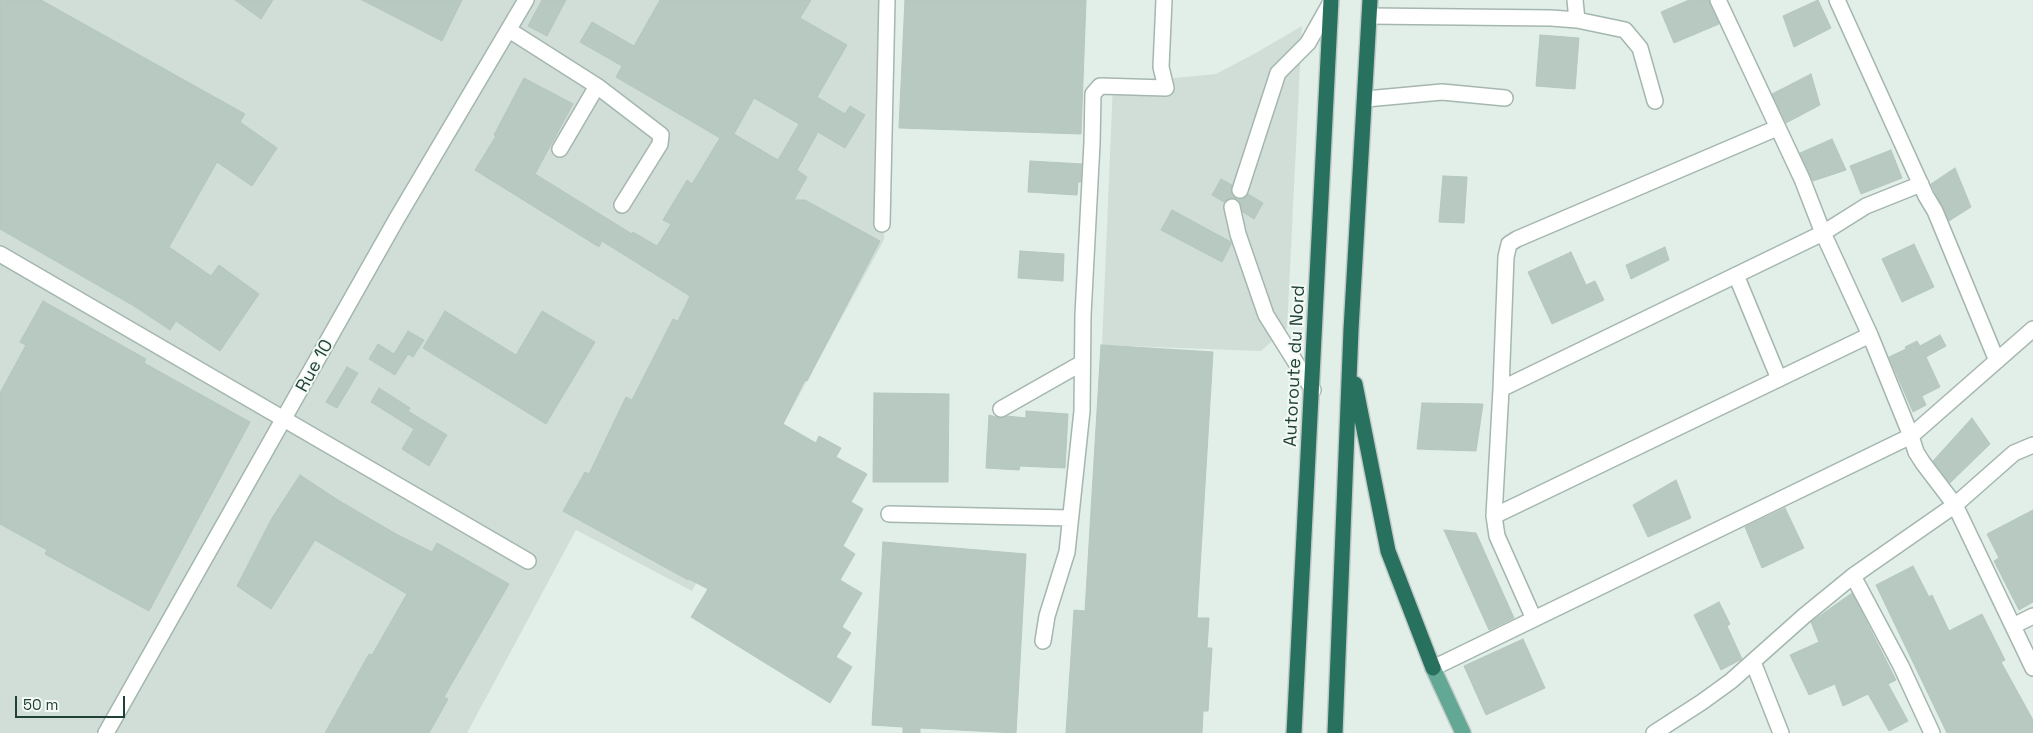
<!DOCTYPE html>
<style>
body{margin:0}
#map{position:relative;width:2033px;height:733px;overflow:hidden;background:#e2eee8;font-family:"Space Grotesk",sans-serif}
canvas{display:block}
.scale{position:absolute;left:15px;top:696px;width:110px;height:22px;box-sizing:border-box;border:2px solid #204137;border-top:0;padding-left:6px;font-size:15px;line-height:18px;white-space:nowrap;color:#204137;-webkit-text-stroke:4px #f3faf6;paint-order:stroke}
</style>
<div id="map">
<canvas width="2033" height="733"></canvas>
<div class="scale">50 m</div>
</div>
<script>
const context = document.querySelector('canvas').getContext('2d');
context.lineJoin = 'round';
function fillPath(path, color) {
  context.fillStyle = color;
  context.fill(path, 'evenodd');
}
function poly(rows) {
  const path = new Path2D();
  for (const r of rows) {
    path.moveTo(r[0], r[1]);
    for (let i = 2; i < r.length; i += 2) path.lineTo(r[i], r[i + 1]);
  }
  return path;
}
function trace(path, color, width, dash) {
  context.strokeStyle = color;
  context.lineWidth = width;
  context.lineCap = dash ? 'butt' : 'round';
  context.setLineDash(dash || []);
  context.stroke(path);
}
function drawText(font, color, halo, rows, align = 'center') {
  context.font = font + ' "Space Grotesk",sans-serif';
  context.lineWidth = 4;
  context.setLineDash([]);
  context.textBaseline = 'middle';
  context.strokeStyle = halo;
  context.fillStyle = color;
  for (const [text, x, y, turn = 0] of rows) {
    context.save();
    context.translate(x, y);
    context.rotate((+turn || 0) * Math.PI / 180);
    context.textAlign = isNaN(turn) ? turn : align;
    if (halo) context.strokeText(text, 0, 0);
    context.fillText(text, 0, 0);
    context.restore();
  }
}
fillPath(poly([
 [0,0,894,0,884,240,692,591,576,530,467,733,0,733],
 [1302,26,1287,328,1261,351,1102,345,1113,84,1216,74,1254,54]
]), '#d0ded7');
const building = poly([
 [0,0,41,0,245,114,240,122,277,148,252,186,217,162,169,247,211,276,219,265,259,294,220,351,176,321,170,330,134,306,0,229,0,0],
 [235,0,273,0,261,19,235,0],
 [362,0,462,0,442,41,362,0],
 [542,0,566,0,547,36,528,26,542,0],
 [660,0,811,0,800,18,847,45,817,97,845,114,850,106,865,115,845,148,818,132,797,170,807,177,794,200,805,200,880,241,807,381,805,380,783,424,816,443,819,436,841,448,836,457,867,474,851,502,863,509,843,546,855,554,840,580,862,593,842,627,851,633,836,657,852,667,830,703,691,617,708,589,689,579,688,580,563,511,585,472,589,474,626,397,632,400,673,319,678,321,690,296,602,241,599,247,475,170,496,136,494,135,524,78,573,104,535,174,632,234,633,232,657,246,671,224,663,220,687,180,692,184,720,138,616,77,622,66,580,42,592,22,634,46,660,0],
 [754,98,799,124,778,160,734,134,754,98],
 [905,0,1086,0,1081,134,899,128,905,0],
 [1689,0,1709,0,1719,24,1674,43,1661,12,1689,0],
 [1818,0,1831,28,1794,47,1783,16,1818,0],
 [1540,35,1579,38,1575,89,1536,86,1540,35],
 [1811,74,1820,105,1786,123,1772,94,1811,74],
 [1832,139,1846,170,1813,181,1800,153,1832,139],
 [1891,150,1902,178,1861,194,1850,166,1891,150],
 [1030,161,1082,164,1081,182,1078,182,1077,195,1028,192,1030,161],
 [1955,168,1971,207,1949,221,1931,184,1955,168],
 [1443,176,1467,177,1464,223,1439,222,1443,176],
 [1221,179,1232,185,1231,192,1237,199,1242,199,1248,194,1263,203,1254,219,1243,212,1239,201,1235,198,1230,198,1224,202,1212,195,1221,179],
 [1172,210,1231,242,1231,244,1222,262,1161,230,1172,210],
 [1914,244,1934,287,1902,302,1882,259,1914,244],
 [1665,247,1669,260,1631,279,1626,265,1665,247],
 [1020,251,1064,254,1063,281,1018,278,1020,251],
 [1571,252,1586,285,1595,281,1604,300,1552,324,1528,272,1571,252],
 [43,301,146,359,144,363,250,422,149,611,45,554,47,550,0,524,0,393,26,345,20,342,43,301],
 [445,311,516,355,542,311,595,342,546,424,423,348,445,311],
 [408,331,424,340,413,357,408,354,395,375,369,359,378,344,394,354,408,331],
 [1940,335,1946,346,1926,357,1940,387,1922,396,1926,405,1913,412,1889,357,1906,349,1905,347,1917,341,1920,346,1940,335],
 [1101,345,1213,352,1197,618,1209,618,1207,648,1212,648,1208,711,1203,711,1202,733,1066,733,1074,610,1085,611,1101,345],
 [347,367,358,373,337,408,326,402,347,367],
 [379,388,410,408,408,411,447,435,429,466,402,449,414,429,371,402,379,388],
 [874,393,949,394,948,482,873,482,874,393],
 [1422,403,1483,404,1476,451,1417,449,1422,403],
 [1026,411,1068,414,1065,468,1020,466,1019,470,986,468,989,415,1000,418,1007,416,1026,418,1026,411],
 [1972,418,1990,444,1950,483,1933,461,1972,418],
 [300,475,338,500,396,534,432,552,437,543,509,584,444,697,448,699,429,733,325,733,369,654,372,655,407,594,315,540,271,609,237,586,272,518,300,475],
 [1676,480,1691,518,1648,537,1633,505,1676,480],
 [1785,508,1804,548,1762,568,1745,527,1785,508],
 [2033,510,2033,602,2019,610,1994,561,1999,558,1987,534,2033,510],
 [1444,530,1476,533,1514,618,1489,630,1444,530],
 [883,542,1026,554,1016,733,920,728,920,733,903,733,903,727,872,725,883,542],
 [1913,566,1929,597,1932,595,1949,631,1982,614,2005,660,2001,662,2033,720,2033,733,1947,733,1876,585,1913,566],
 [1852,593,1896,680,1888,684,1908,721,1889,731,1868,694,1843,706,1835,684,1809,695,1790,655,1819,642,1811,622,1852,593],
 [1719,602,1730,624,1727,626,1742,659,1721,670,1694,615,1719,602],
 [1523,639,1545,688,1486,715,1464,666,1523,639]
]);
fillPath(building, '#b7c9c1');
trace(building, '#b4c8bf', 1);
const minor = poly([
 [1575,0,1577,20],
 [1837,0,1926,196,1935,211,1997,361],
 [1370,16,1551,18,1577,20,1625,30,1640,48,1655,101],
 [509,30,597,86,661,135,660,144,622,205],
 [1366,99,1442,92,1505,98],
 [1777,128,1517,239,1509,244,1506,257,1501,389,1823,233,1866,206,1921,184],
 [560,149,597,86],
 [1240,190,1278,73,1308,43,1331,2],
 [1232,207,1238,234,1266,315,1313,390],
 [882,224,887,0],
 [0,254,528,561],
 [1736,275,1779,379],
 [1870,335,1911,436,2033,329],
 [1501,389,1494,516,1497,536,1534,619],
 [1001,409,1082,363],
 [889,514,1070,518],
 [1494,516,1870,335,1823,233,1802,179,1718,0],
 [1853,576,1901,666,1932,733],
 [2013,626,2033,616],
 [1043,641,1047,616,1067,552,1082,411,1083,315,1092,143,1093,94,1100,86,1166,88,1161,67,1164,0],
 [1753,662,1781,733],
 [1433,668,1911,436,1916,452,1923,463,1955,505,2033,668],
 [106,733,396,220,526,0],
 [1654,733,1702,702,1731,681,1804,616,1853,576,1955,505,2014,453,2033,445]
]);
const major = poly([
 [1433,668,1463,733]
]);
const highway = poly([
 [1355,384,1388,551,1433,668],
 [1294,733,1331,0],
 [1335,733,1351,330,1370,0]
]);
trace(minor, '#a4b7af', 18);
trace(major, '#c1cac7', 18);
trace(highway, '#c1cac7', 18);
trace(minor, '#fff', 15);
trace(major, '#62a894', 15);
trace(highway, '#28715f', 15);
drawText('18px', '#204137', '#f3faf6', [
 ["Rue 10",315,366,-61],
 ["Autoroute du Nord",1295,366,-87]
]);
</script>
